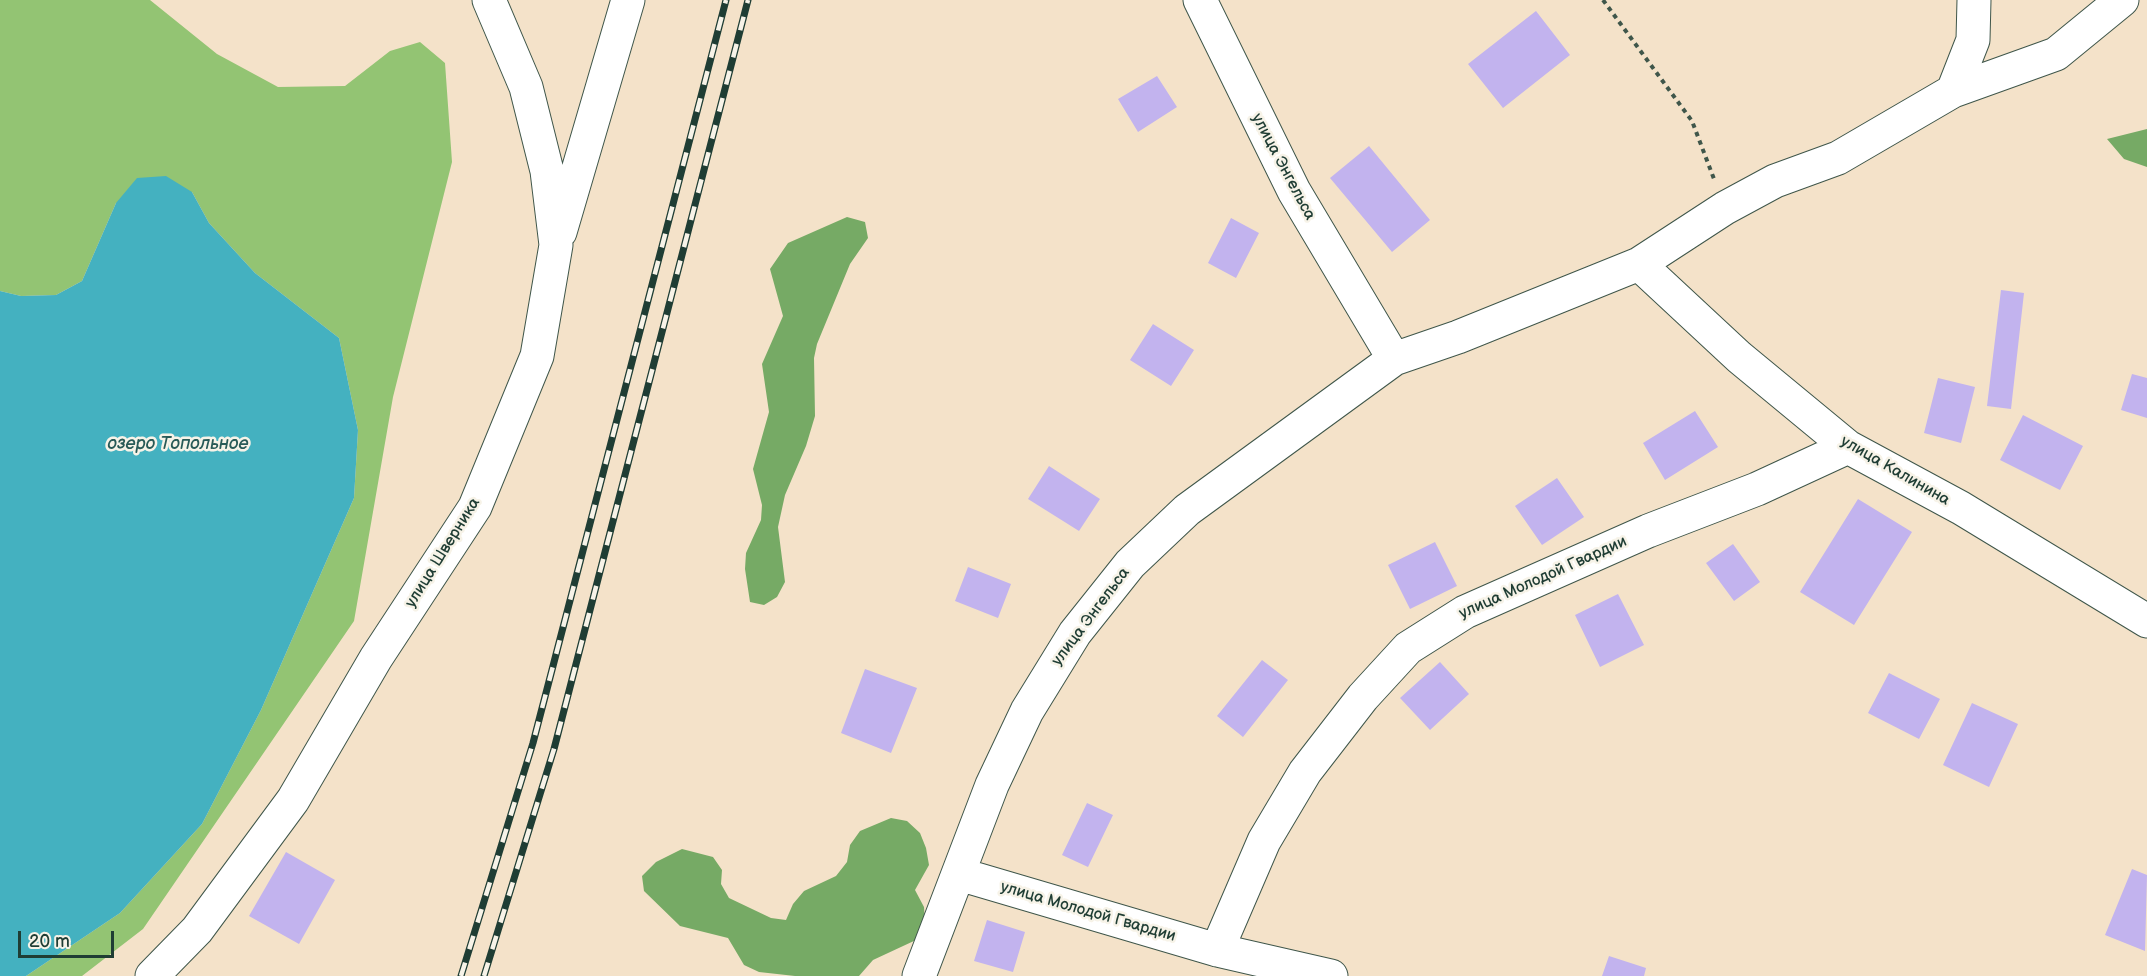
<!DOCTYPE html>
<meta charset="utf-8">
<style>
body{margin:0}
#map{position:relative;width:2147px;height:976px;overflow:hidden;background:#f4e2c9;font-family:"Balsamiq Sans",sans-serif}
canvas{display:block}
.scale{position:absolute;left:18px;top:931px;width:96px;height:27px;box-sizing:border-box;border:3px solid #1f3d34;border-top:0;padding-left:8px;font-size:18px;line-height:21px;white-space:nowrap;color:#1f3d34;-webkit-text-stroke:4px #f7f3e8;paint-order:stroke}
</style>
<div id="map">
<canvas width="2147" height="976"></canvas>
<div class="scale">20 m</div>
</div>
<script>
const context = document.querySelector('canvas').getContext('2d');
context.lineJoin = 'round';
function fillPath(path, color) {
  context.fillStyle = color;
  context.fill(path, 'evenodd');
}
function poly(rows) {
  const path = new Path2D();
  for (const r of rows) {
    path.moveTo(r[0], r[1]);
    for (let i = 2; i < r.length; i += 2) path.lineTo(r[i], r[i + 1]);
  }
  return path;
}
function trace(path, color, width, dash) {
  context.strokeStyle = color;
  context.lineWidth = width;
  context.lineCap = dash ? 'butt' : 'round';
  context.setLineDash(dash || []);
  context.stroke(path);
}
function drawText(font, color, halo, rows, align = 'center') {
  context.font = font + ' "Balsamiq Sans",sans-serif';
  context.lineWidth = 5;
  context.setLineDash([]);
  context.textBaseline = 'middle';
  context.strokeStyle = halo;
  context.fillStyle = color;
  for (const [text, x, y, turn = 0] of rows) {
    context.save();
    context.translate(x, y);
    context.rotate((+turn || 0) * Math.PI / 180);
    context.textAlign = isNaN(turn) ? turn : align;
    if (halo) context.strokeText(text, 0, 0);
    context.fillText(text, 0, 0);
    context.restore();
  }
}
fillPath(poly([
 [0,0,150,0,217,54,278,87,345,86,390,51,420,42,445,63,452,162,393,397,354,621,143,929,82,976,26,976,120,913,202,824,261,710,354,498,358,430,339,338,255,273,209,223,192,192,116,203,82,281,56,295,21,296,0,291]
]), '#93c473');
fillPath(poly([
 [2147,129,2147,167,2124,159,2107,139],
 [847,217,865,222,868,238,850,264,817,344,814,358,815,416,806,446,785,495,778,527,785,582,777,597,764,605,750,602,745,569,746,553,761,520,762,505,753,469,769,412,762,364,783,316,770,269,788,243],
 [891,818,907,821,920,833,926,848,929,865,915,890,924,907,925,923,916,940,873,960,859,976,795,976,759,972,744,965,728,938,680,926,644,891,642,876,656,862,682,849,713,857,722,870,721,884,729,898,771,918,786,920,793,904,804,891,836,876,847,862,850,845,860,831]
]), '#76aa65');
fillPath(poly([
 [166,176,192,192,209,223,255,273,339,338,358,430,354,498,261,710,202,824,120,913,26,976,0,976,0,291,21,296,56,295,82,281,116,203,137,178]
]), '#44b1c0');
fillPath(poly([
 [1536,11,1570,55,1503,108,1468,64],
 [1157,76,1177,107,1138,132,1118,99],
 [1369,146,1430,220,1392,252,1330,178],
 [1231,218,1259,233,1236,278,1208,263],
 [2001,290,2024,293,2011,409,1987,406],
 [1153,324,1194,350,1171,386,1130,360],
 [2132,374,2147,378,2147,418,2121,410],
 [1938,378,1975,387,1961,443,1924,433],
 [1695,411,1718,447,1665,480,1643,443],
 [2023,415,2083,446,2060,490,2000,460],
 [1049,466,1100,499,1079,531,1028,499],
 [1557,478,1584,517,1542,545,1515,506],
 [1858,499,1912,532,1854,625,1800,592],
 [1435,542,1457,586,1410,609,1388,565],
 [1733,544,1760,582,1734,601,1706,563],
 [968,567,1011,584,998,618,955,601],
 [1618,594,1644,645,1600,667,1575,615],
 [1262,660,1288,680,1243,737,1217,716],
 [1440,662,1469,694,1430,730,1400,698],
 [865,669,917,688,891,753,841,733],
 [1889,673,1940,699,1919,739,1868,713],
 [1972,703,2018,724,1989,787,1943,765],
 [1087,803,1113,815,1088,867,1062,855],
 [286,852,335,880,299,944,249,916],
 [2132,869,2147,875,2145,951,2105,935],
 [987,920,1025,932,1013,972,974,961],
 [1609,956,1646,968,1644,976,1602,976]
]), '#c2b3ee');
const minor = poly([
 [1200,0,1294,191,1394,359],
 [1953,91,1973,40,1974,0],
 [560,232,628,0],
 [1639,264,1739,357,1848,447,1961,508,2147,621],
 [959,874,1217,950,1331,976],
 [1217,950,1264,841,1305,772,1363,697,1408,648,1465,612,1648,531,1757,489,1848,447],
 [152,976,197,930,293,800,376,658,475,507,537,356,556,245,547,171,526,87,489,0],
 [919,976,992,785,1027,711,1075,633,1130,564,1187,510,1394,359,1458,337,1639,264,1725,208,1775,181,1838,158,1953,91,2056,54,2122,0]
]);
trace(minor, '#3f564a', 35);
trace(poly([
 [1603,0,1692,121,1714,179]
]), '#3f564a', 4, [4.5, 4.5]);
trace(minor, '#fff', 33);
const rail = poly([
 [461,976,533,743,726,0],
 [484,976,554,749,748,0]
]);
trace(rail, '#1f3d34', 7);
trace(rail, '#f7f3e8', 4.5, [14]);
drawText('16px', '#1f3d34', '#f7f3e8', [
 ["улица Энгельса",1283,167,62],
 ["улица Калинина",1895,471,30],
 ["улица Шверника",443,553,-58],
 ["улица Молодой Гвардии",1543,578,-24],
 ["улица Энгельса",1091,617,-53],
 ["улица Молодой Гвардии",1088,912,16]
]);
drawText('italic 18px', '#285a57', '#f7f3e8', [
 ["озеро Топольное",178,444]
]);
</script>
